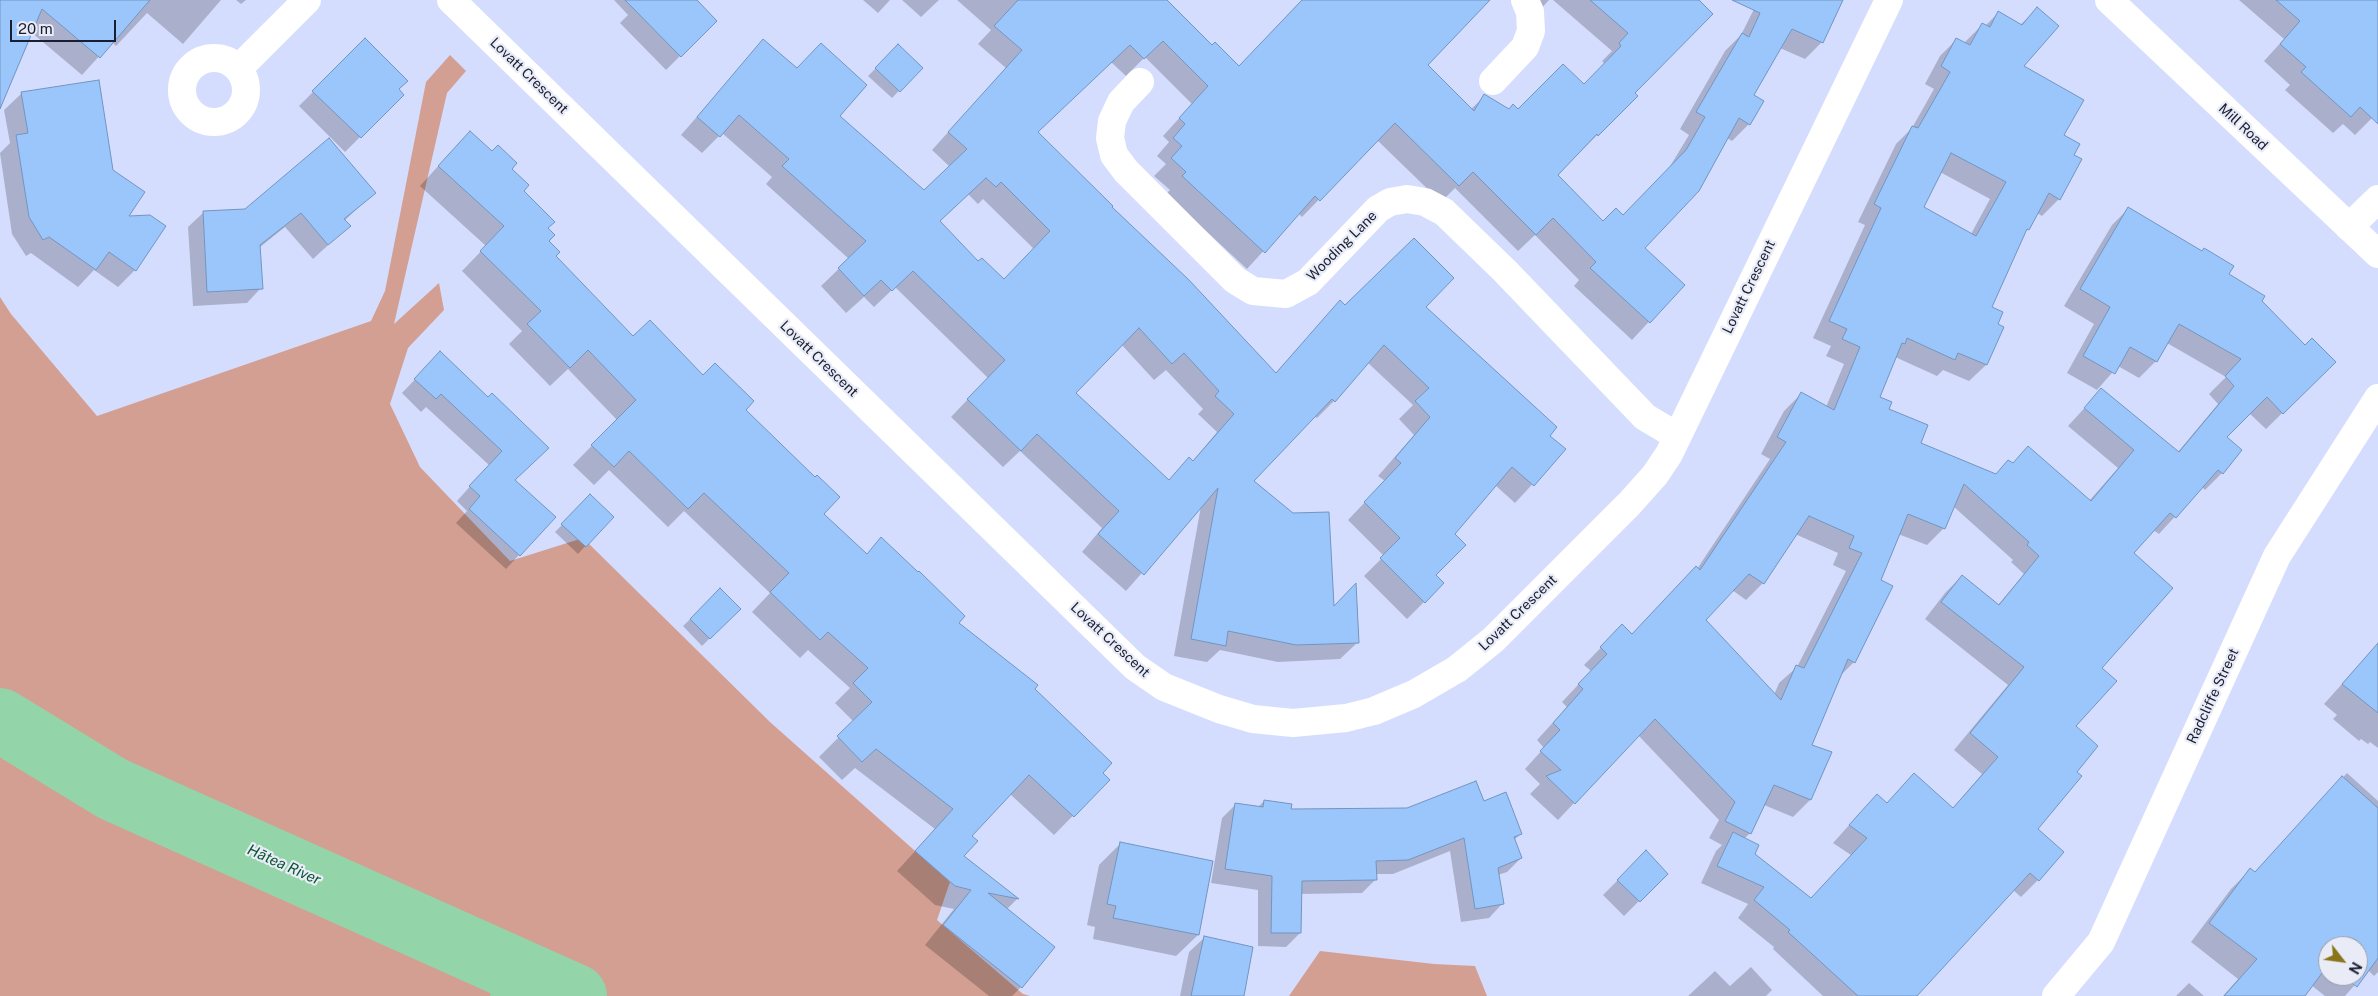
<!DOCTYPE html>
<meta charset="utf-8">
<style>
body{margin:0}
#map{position:relative;width:2378px;height:996px;overflow:hidden;background:#d5ddfe;font-family:"Public Sans",sans-serif}
canvas{display:block}
.north{position:absolute;left:2318px;top:936px;width:50px;height:50px;box-sizing:border-box;background:#e9ecf7;border:1px solid #969aa8;border-radius:50%;rotate:120deg;font-size:14px;font-weight:700;line-height:20px;text-align:center;color:#1a1e31}
.north::after{content:'';display:block;margin:auto;width:18px;height:22px;background:#8b7519;clip-path:polygon(50% 0,100% 100%,50% 72%,0 100%)}
.scale{position:absolute;left:10px;top:20px;width:106px;height:22px;box-sizing:border-box;border:2px solid #1a1e31;border-top:0;padding-left:6px;font-size:15px;line-height:18px;white-space:nowrap;color:#1a1e31;-webkit-text-stroke:4px #e9ecf7;paint-order:stroke}
</style>
<div id="map">
<canvas width="2378" height="996"></canvas>
<div class="north">N</div>
<div class="scale">20 m</div>
</div>
<script>
const context = document.querySelector('canvas').getContext('2d');
context.lineJoin = 'round';
function fillPath(path, color) {
  context.fillStyle = color;
  context.fill(path, 'evenodd');
}
function poly(rows) {
  const path = new Path2D();
  for (const r of rows) {
    if (r.length === 3) {
      path.moveTo(r[0] + r[2], r[1]);
      path.arc(r[0], r[1], r[2], 0, 2 * Math.PI);
      continue;
    }
    path.moveTo(r[0], r[1]);
    for (let i = 2; i < r.length; i += 2) path.lineTo(r[i], r[i + 1]);
  }
  return path;
}
function trace(path, color, width, dash) {
  context.strokeStyle = color;
  context.lineWidth = width;
  context.lineCap = dash ? 'butt' : 'round';
  context.setLineDash(dash || []);
  context.stroke(path);
}
function drawText(font, color, halo, rows, align = 'center') {
  context.font = font + ' "Public Sans",sans-serif';
  context.lineWidth = 4.5;
  context.setLineDash([]);
  context.textBaseline = 'middle';
  context.strokeStyle = halo;
  context.fillStyle = color;
  for (const [text, x, y, turn = 0] of rows) {
    context.save();
    context.translate(x, y);
    context.rotate((+turn || 0) * Math.PI / 180);
    context.textAlign = isNaN(turn) ? turn : align;
    if (halo) context.strokeText(text, 0, 0);
    context.fillText(text, 0, 0);
    context.restore();
  }
}
fillPath(poly([
 [450,55,466,71,447,93,394,324,439,283,444,310,408,348,390,404,420,467,510,561,583,538,770,722,950,882,937,920,1023,994,1030,996,0,996,0,297,11,314,97,416,371,321,385,291,426,82],
 [1320,951,1434,964,1475,966,1487,996,1289,996]
]), '#d39f92');
fillPath(poly([
 [0,0,221,0,183,44,147,13,116,46,112,42,82,75,31,32,0,93],
 [236,0,246,0,241,4],
 [614,0,695,0,715,21,666,70,620,23,628,15],
 [863,0,890,0,878,13],
 [902,0,939,0,921,17],
 [957,0,1165,0,1212,47,1239,67,1302,0,1467,0,1426,65,1471,109,1485,96,1509,110,1518,111,1584,86,1605,64,1602,61,1612,51,1553,0,1697,0,1633,93,1636,96,1557,175,1603,223,1623,217,1669,168,1689,135,1680,129,1725,51,1741,35,1755,7,1754,0,1842,0,1822,42,1805,59,1780,48,1752,96,1749,124,1732,141,1727,138,1643,249,1683,285,1632,340,1574,286,1579,280,1535,235,1518,251,1455,188,1441,202,1377,140,1302,217,1298,213,1247,269,1166,194,1170,190,1154,176,1166,164,1157,156,1169,142,1163,136,1192,104,1145,57,1126,76,1111,62,1036,133,1275,374,1340,302,1345,307,1424,307,1548,436,1564,450,1515,503,1495,485,1453,534,1434,575,1442,584,1407,619,1364,576,1384,556,1348,520,1385,481,1378,476,1414,435,1399,419,1413,405,1367,362,1334,401,1317,418,1314,416,1252,481,1333,609,1358,642,1340,659,1278,662,1220,650,1207,662,1174,656,1201,506,1126,591,1082,552,1102,528,1020,451,1003,467,951,417,988,378,895,287,874,307,864,297,846,313,821,286,849,259,766,184,772,177,722,133,702,153,681,135,763,41,838,116,924,192,950,167,932,150,1006,68,978,44,991,30],
 [968,194,978,204,983,199,1034,249,1004,281,978,263,939,221],
 [1121,344,1154,380,1166,370,1203,409,1198,414,1217,432,1192,462,1189,459,1168,481,1075,393],
 [1520,0,1549,0,1536,14],
 [2239,0,2378,0,2378,112,2355,135,2343,124,2333,133,2285,90,2290,85,2264,61,2284,39],
 [2037,9,2022,67,2072,156,2059,199,2042,216,2037,213,2022,235,1990,307,1997,325,2002,327,1986,365,1969,381,1943,370,1937,376,1895,357,1878,397,1888,410,1919,444,1995,475,2008,461,2089,501,2118,468,2068,426,2101,390,2177,453,2218,404,2209,394,2226,377,2167,343,2156,361,2139,378,2118,366,2097,390,2067,373,2094,324,2064,306,2112,225,2128,209,2227,275,2260,301,2305,347,2334,362,2266,429,2249,413,2225,437,2222,473,2205,490,2202,487,2159,534,2153,530,2133,554,2101,668,2074,727,2075,772,2036,830,2038,880,2021,897,2013,890,1915,996,1823,996,1773,949,1774,947,1738,918,1748,904,1701,883,1716,851,1722,845,1709,838,1719,820,1638,735,1558,820,1530,794,1540,784,1525,769,1544,748,1537,740,1567,707,1562,702,1591,671,1584,665,1622,626,1632,636,1697,569,1770,459,1761,454,1784,411,1801,394,1826,407,1844,364,1826,356,1831,346,1813,338,1865,225,1858,222,1896,144,1912,128,1934,89,1925,84,1940,56,1957,39,1964,43,1982,25,1985,26,1998,13,2020,25],
 [1940,172,1990,199,1971,234,1923,208],
 [1953,506,2013,560,2011,562,2024,574,1998,605,1962,576,1945,593,1925,619,2008,685,1954,750,1982,774,1952,809,1914,774,1886,804,1860,813,1833,843,1851,855,1811,899,1753,855,1744,839,1750,833,1764,805,1793,817,1810,800,1830,753,1811,745,1839,677,1854,662,1879,580,1898,534,1927,545,1944,528],
 [1795,534,1838,553,1833,565,1846,571,1797,667,1779,683,1774,695,1704,620,1732,590,1746,600,1763,583],
 [365,40,402,95,345,152,299,106],
 [898,46,921,68,892,98,868,76],
 [22,93,112,171,126,218,135,270,118,287,94,270,78,287,31,253,26,256,12,234,0,153,10,143,4,110],
 [451,152,510,169,546,228,548,241,554,256,633,337,703,377,744,410,823,514,866,555,881,539,957,623,1034,689,1108,780,1054,835,1010,794,970,836,962,856,1017,899,1006,910,1021,987,1012,996,989,996,925,945,954,909,935,905,897,871,935,829,855,768,842,780,819,757,854,722,835,703,850,688,808,650,800,658,752,612,770,593,684,511,668,527,609,470,594,485,573,465,617,420,568,369,550,386,509,344,522,331,462,271,486,246,420,186],
 [374,193,344,221,349,226,313,259,285,227,259,248,261,288,247,303,193,306,188,227,203,213,246,210],
 [427,367,488,399,513,480,554,517,506,569,456,523,467,511,457,501,489,465,426,407,421,412,402,393],
 [590,496,612,517,578,554,555,532],
 [720,590,739,609,702,646,683,626],
 [2376,646,2378,647,2378,748,2370,742,2368,744,2361,739,2359,741,2333,719,2337,715,2324,704],
 [2347,773,2378,801,2378,972,2374,976,2368,970,2345,996,2325,996,2311,985,2303,996,2223,996,2238,979,2191,942,2231,889,2250,870,2254,873],
 [2328,946,2358,946,2358,976,2328,976],
 [1264,801,1289,810,1407,809,1483,803,1521,834,1514,840,1521,858,1507,872,1498,875,1502,904,1489,918,1461,922,1450,851,1393,874,1376,874,1376,879,1362,893,1300,894,1300,933,1286,947,1258,946,1258,890,1211,883,1222,818,1236,804,1258,807],
 [1120,844,1198,935,1176,956,1093,939,1095,927,1087,925,1099,865],
 [1646,852,1666,874,1624,916,1603,895],
 [1204,938,1242,996,1180,996,1189,952],
 [1751,967,1772,990,1766,996,1688,996,1715,971,1730,986],
 [2189,983,2204,996,2176,996]
]), '#0003');
trace(poly([
 [495,996,511,967]
]), '#94d4a9', 10);
trace(poly([
 [0,720,113,789,575,996]
]), '#94d4a9', 64);
const building = poly([
 [0,0,150,0,100,58,42,9,0,109,0,0],
 [625,0,697,0,717,21,681,57,625,0],
 [1018,0,1167,0,1212,45,1215,42,1239,66,1302,0,1490,0,1428,65,1474,111,1484,94,1509,109,1513,104,1518,109,1563,64,1584,84,1621,46,1619,43,1628,33,1590,0,1699,0,1713,14,1635,93,1638,96,1598,136,1597,134,1558,175,1603,221,1616,208,1623,215,1686,150,1705,117,1696,112,1742,33,1749,37,1760,13,1732,0,1843,0,1823,43,1792,29,1754,95,1764,101,1750,125,1739,118,1699,191,1645,248,1685,285,1650,323,1590,268,1596,262,1553,218,1536,235,1473,172,1459,186,1395,123,1320,201,1315,196,1265,253,1182,176,1186,172,1171,158,1182,146,1173,138,1185,124,1179,118,1208,86,1163,41,1144,59,1130,45,1038,132,1113,206,1112,207,1189,280,1276,373,1340,300,1345,305,1414,238,1454,278,1426,307,1557,427,1550,436,1566,449,1534,486,1512,467,1455,534,1466,545,1436,575,1444,583,1425,603,1380,558,1400,538,1364,502,1401,463,1395,458,1430,417,1415,401,1429,388,1384,345,1335,402,1332,399,1254,481,1293,513,1329,512,1334,606,1356,583,1359,643,1296,645,1228,631,1226,646,1191,639,1218,488,1144,575,1098,534,1119,511,1037,434,1021,451,967,399,1005,360,913,271,892,291,881,280,864,296,838,268,866,241,782,166,789,159,739,115,720,137,697,117,763,39,797,68,821,43,867,85,840,116,924,190,967,149,948,132,1022,50,994,26,1018,0],
 [986,178,996,187,1001,182,1050,231,1004,279,982,258,978,261,940,221,986,178],
 [1139,328,1172,364,1184,353,1219,391,1215,396,1234,414,1193,461,1189,457,1169,480,1076,393,1139,328],
 [2276,0,2378,0,2378,124,2360,107,2351,117,2301,72,2306,67,2280,44,2300,21,2276,0],
 [2037,7,2059,26,2024,66,2084,100,2064,135,2080,144,2074,155,2082,159,2060,200,2049,193,2029,230,2027,229,1992,307,2003,312,1998,324,2004,327,1987,365,1958,353,1955,360,1907,338,1905,344,1902,343,1880,397,1892,402,1889,409,1928,425,1921,443,1996,474,2008,460,2013,463,2028,446,2091,501,2134,450,2084,408,2101,388,2179,452,2234,386,2225,376,2241,359,2179,324,2157,362,2130,347,2115,374,2083,356,2110,307,2080,289,2128,207,2202,251,2204,248,2234,266,2229,274,2265,296,2262,301,2305,345,2312,338,2336,362,2283,414,2267,397,2227,437,2242,450,2223,474,2218,470,2176,518,2170,513,2134,553,2173,588,2102,668,2117,681,2076,726,2098,746,2077,772,2082,776,2038,829,2064,852,2039,881,2030,873,1917,996,1858,996,1788,932,1790,930,1754,900,1764,887,1717,866,1733,832,1759,845,1755,854,1811,898,1867,838,1849,825,1877,794,1887,803,1914,773,1953,808,1998,757,1970,733,2024,667,1941,602,1962,575,1999,605,2039,556,2027,545,2029,542,1964,484,1945,529,1908,514,1881,580,1893,586,1855,663,1848,659,1812,745,1832,752,1811,800,1774,785,1751,834,1725,821,1735,802,1655,719,1575,804,1546,776,1561,770,1540,751,1560,730,1553,723,1583,689,1578,684,1607,654,1600,647,1622,624,1632,634,1696,566,1700,570,1786,442,1777,437,1801,392,1834,410,1860,347,1842,339,1847,329,1829,321,1881,208,1874,204,1912,126,1918,128,1950,72,1941,66,1956,38,1970,45,1982,23,1990,27,1998,11,2022,25,2037,7],
 [1951,153,2006,182,1976,236,1924,207,1951,153],
 [1809,516,1854,536,1849,548,1862,553,1804,668,1796,665,1781,700,1706,620,1749,574,1764,584,1809,516],
 [365,38,408,81,399,89,404,95,361,138,312,91,365,38],
 [898,44,923,68,900,92,875,68,898,44],
 [99,80,113,170,145,192,129,216,150,215,166,226,136,271,109,252,96,270,49,237,43,240,29,217,16,135,28,133,21,92,99,80],
 [470,131,492,151,498,145,517,163,512,169,529,185,524,191,555,222,548,228,555,235,549,241,560,252,556,256,633,336,650,320,703,375,715,363,754,401,746,410,815,477,817,475,840,497,824,514,867,554,881,537,918,572,919,571,965,616,959,623,1038,685,1035,689,1112,763,1103,773,1110,780,1074,817,1029,775,972,836,978,841,964,856,1019,899,988,893,1055,947,1022,988,943,925,971,890,955,886,915,851,953,809,876,749,862,762,837,736,872,702,853,683,868,668,828,632,820,640,770,592,789,573,704,493,688,509,629,451,614,467,591,445,636,400,588,350,570,368,527,324,541,311,480,251,504,226,438,166,470,131],
 [329,138,376,193,344,219,351,226,328,245,301,213,260,245,263,289,207,292,203,211,245,209,329,138],
 [440,351,488,397,492,393,549,448,515,480,556,517,520,556,469,509,480,496,469,486,502,451,441,394,436,399,414,379,440,351],
 [590,494,614,517,586,547,561,524,590,494],
 [720,588,741,609,710,639,690,619,720,588],
 [2378,643,2378,713,2342,684,2378,643],
 [2342,776,2378,808,2378,958,2357,987,2343,976,2358,976,2358,946,2328,946,2328,965,2305,996,2224,996,2257,959,2209,923,2250,868,2255,872,2342,776],
 [1476,781,1484,801,1506,792,1522,834,1514,837,1522,858,1498,868,1504,904,1475,909,1464,838,1408,860,1376,861,1377,880,1302,881,1301,933,1271,933,1272,876,1225,869,1235,803,1263,807,1264,800,1292,804,1291,809,1407,808,1476,781],
 [1120,842,1213,861,1199,935,1113,918,1116,906,1107,904,1120,842],
 [1646,850,1668,874,1640,902,1617,880,1646,850],
 [1204,936,1253,947,1244,996,1191,996,1204,936]
]);
fillPath(building, '#9bc6fc');
trace(building, '#7194c0', 1);
trace(poly([
 [451,0,1135,667,1164,687,1219,709,1253,719,1293,723,1346,718,1374,711,1414,694,1457,669,1493,640,1630,503,1655,475,1669,454,1889,0],
 [214,90,32],
 [238,69,307,0],
 [1493,81,1525,47,1531,31,1530,12,1525,0],
 [1140,82,1121,102,1112,121,1110,138,1114,155,1126,171,1235,280,1253,291,1286,294,1308,282,1378,209,1390,202,1407,199,1425,202,1444,212,1505,271,1645,417,1677,436],
 [2349,227,2378,199],
 [2056,996,2101,942,2277,556,2378,398]
]), '#fff', 28);
trace(poly([
 [2109,0,2378,254]
]), '#fff', 28);
drawText('14px', '#1a1e31', '#e9ecf7', [
 ["Lovatt Crescent",529,76,44],
 ["Mill Road",2243,127,43],
 ["Wooding Lane",1342,246,-45],
 ["Lovatt Crescent",1749,287,-64],
 ["Lovatt Crescent",819,359,44],
 ["Lovatt Crescent",1518,613,-44],
 ["Lovatt Crescent",1110,640,43],
 ["Radcliffe Street",2213,696,-65]
]);
drawText('italic 15px', '#08552f', '#e9ecf7', [
 ["Hātea River",284,865,24]
]);
</script>
